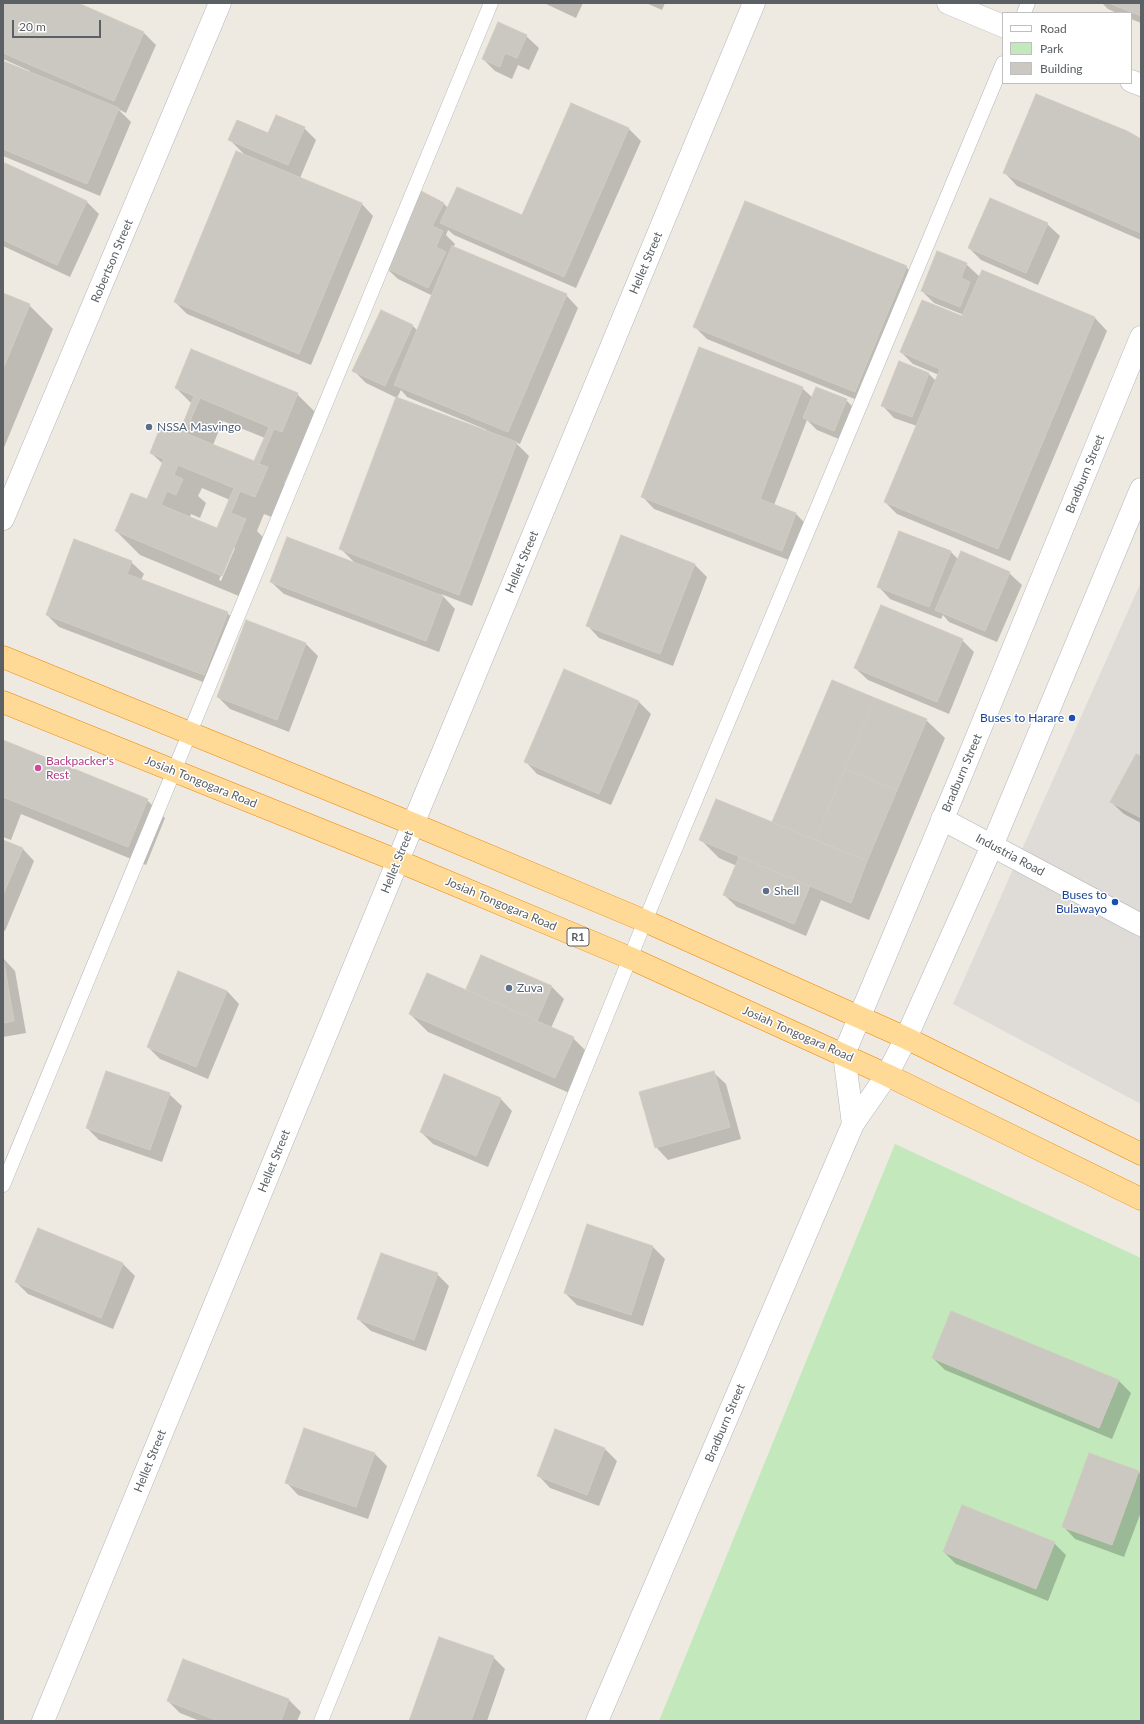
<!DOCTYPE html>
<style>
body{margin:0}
#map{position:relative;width:1144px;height:1724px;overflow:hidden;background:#eeeae2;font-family:Lato,sans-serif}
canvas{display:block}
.frame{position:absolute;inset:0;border:4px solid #5a6064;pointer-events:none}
.legend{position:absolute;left:1002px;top:12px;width:130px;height:72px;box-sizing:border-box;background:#fff;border:1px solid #bdbfc1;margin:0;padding:5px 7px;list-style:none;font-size:12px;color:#5a6064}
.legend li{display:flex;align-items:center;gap:8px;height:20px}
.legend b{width:20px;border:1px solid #bdbfc1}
.scale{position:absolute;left:12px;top:20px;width:89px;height:18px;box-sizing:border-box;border:2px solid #5a6064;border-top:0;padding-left:5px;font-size:12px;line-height:14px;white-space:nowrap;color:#5a6064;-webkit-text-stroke:3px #fff;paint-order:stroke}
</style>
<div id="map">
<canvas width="1144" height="1724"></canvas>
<div class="frame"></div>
<ul class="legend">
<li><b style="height:5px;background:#fff"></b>Road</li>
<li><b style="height:11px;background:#c2e8bc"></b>Park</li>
<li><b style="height:11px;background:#cbc7c1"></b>Building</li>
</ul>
<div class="scale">20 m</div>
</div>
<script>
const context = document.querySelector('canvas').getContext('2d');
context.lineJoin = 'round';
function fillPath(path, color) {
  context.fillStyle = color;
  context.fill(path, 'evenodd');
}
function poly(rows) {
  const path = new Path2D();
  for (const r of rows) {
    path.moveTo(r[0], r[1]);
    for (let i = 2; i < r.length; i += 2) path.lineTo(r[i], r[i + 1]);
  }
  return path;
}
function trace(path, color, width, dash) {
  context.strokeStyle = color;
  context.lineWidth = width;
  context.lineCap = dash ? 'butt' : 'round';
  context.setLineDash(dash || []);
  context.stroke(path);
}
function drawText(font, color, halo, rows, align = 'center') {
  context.font = font + ' Lato,sans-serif';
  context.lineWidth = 3;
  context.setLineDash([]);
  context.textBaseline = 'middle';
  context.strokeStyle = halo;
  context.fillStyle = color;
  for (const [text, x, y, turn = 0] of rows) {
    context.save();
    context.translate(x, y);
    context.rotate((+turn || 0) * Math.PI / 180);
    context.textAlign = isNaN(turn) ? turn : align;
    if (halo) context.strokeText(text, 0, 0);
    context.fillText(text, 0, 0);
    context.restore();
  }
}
fillPath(poly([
 [1141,582,1141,1104,953,1004]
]), '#dfdcd7');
fillPath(poly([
 [895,1144,1141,1258,1141,1721,659,1721]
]), '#c2e8bc');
fillPath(poly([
 [3,3,75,3,144,33,156,45,126,113,118,109,131,122,100,196,3,156,3,62,29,73,30,71,3,59],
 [544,3,583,3,576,18],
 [646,3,665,3,662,10],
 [1102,3,1141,3,1141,23,1131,19,1131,13,1117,13,1108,9],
 [526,36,539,48,529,70,518,65,512,79,495,71,483,59],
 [571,104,629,129,641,141,576,288,454,235,448,230,446,235,455,244,453,248,566,295,578,308,520,444,515,442,529,456,472,606,441,594,455,609,439,652,284,594,271,582,355,563,340,548,397,398,366,383,354,371,381,311,413,326,418,331,433,296,398,279,385,267,443,203,448,208,522,216],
 [401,390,407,397,487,430,487,432,397,398],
 [304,128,316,140,300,178,361,203,373,216,311,365,187,314,175,302,245,155,230,140],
 [1141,141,1141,240,1017,186,1005,173],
 [3,169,87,202,99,214,70,277,3,246],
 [1047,224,1060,236,1038,285,981,260,969,248],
 [966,264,980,277,982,271,1095,318,1107,331,1010,561,897,514,885,502,917,426,894,418,882,405,899,362,929,374,936,381,939,375,913,364,901,352,963,317,964,315,934,303,922,291],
 [906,267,918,279,867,404,707,339,694,326],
 [3,294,29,305,53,329,3,450],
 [176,388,297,394,321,418,305,455,298,452,284,484,291,492,279,520,264,514,257,531,269,543,246,599,140,555,116,531,147,501,163,464,151,453,180,432,192,404],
 [223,421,265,438,255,463,213,445],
 [202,488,230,500,218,530,190,518,191,514,200,518,206,503,198,496],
 [232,548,235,548,221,581,219,580],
 [802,388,813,398,846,400,858,412,846,442,817,430,807,420,774,505,796,514,808,526,794,562,654,509,642,496],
 [900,532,951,552,958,559,1009,573,1022,585,997,642,949,622,943,615,941,619,890,599,878,586],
 [621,536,695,565,707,577,673,666,599,638,587,625],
 [131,562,144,574,141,580,227,613,240,625,216,687,59,627,47,615],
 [247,622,306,644,318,656,289,732,230,709,218,697],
 [962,640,974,652,949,714,868,680,855,668],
 [565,670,639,702,651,714,611,805,537,774,525,761],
 [926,720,945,738,869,920,821,900,806,936,737,907,724,895,737,866,719,858,701,840,773,824],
 [3,741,147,800,165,818,146,865,21,814,11,840,3,837],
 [1141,758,1141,823,1124,814,1111,802],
 [3,841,22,848,34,861,5,931,3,930],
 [3,958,15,971,26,1033,3,1037],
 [179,972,227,991,239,1004,208,1079,160,1059,148,1047],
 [552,987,564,999,551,1028,573,1038,591,1056,574,1095,428,1032,410,1014,470,993,467,989],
 [713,1072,726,1084,741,1139,668,1160,656,1147],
 [169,1094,182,1106,162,1162,99,1140,87,1128],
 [500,1098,512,1111,488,1167,433,1144,421,1132],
 [587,1225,653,1247,665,1259,643,1326,577,1305,565,1293],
 [38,1229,123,1264,135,1276,113,1329,28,1294,16,1282],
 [437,1274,449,1286,426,1351,371,1331,358,1319],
 [952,1312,1119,1381,1131,1393,1112,1439,945,1370,933,1358],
 [305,1430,375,1454,387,1466,368,1519,298,1495,286,1482],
 [555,1430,605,1449,617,1461,599,1506,550,1488,538,1475],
 [1089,1454,1139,1472,1141,1475,1141,1512,1124,1557,1075,1539,1063,1526],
 [1054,1543,1066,1555,1048,1601,956,1564,944,1552],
 [493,1657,505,1669,487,1721,410,1721],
 [289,1700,301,1712,297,1721,200,1721,180,1713,168,1701]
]), '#0003');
const building = poly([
 [3,3,78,3,144,32,114,101,3,53,3,3],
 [1109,3,1141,3,1141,16,1109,3],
 [498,22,527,35,517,58,505,53,500,67,482,59,498,22],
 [3,61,119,108,87,184,3,149,3,61],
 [1036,94,1127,131,1141,139,1141,233,1003,173,1036,94],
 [571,103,629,128,564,277,440,223,457,187,522,215,571,103],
 [276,115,305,127,288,165,228,140,237,120,268,133,276,115],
 [236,151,362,203,299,354,174,302,236,151],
 [5,163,87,201,57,265,3,240,3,167,5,163],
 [421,191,444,203,432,226,443,231,436,247,446,252,428,288,384,267,421,191],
 [990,198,1048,223,1026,273,968,248,990,198],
 [745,201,907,266,855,392,693,327,745,201],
 [452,246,567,294,508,432,394,385,452,246],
 [937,251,967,263,961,278,970,282,960,307,921,291,937,251],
 [982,270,1095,317,998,549,884,502,940,369,900,352,922,300,962,316,982,270],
 [3,293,30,304,3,369,3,293],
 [381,310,413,325,385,386,352,371,381,310],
 [699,347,803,387,760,499,796,513,782,551,641,497,699,347],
 [191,349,298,393,282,432,274,429,259,464,268,467,255,497,240,491,231,513,246,519,222,576,115,531,131,493,147,499,164,459,150,453,162,423,180,431,194,396,175,388,191,349],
 [200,398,269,427,254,461,185,433,200,398],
 [178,465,234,488,217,528,161,505,167,491,176,495,183,479,174,475,178,465],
 [899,361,929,373,912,417,881,406,899,361],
 [816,387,847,399,834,431,803,418,816,387],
 [396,397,517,442,459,595,339,549,396,397],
 [899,531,951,551,929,607,877,587,899,531],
 [621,535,695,564,660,654,586,626,621,535],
 [287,537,443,596,426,641,270,582,287,537],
 [74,539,132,561,127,574,228,612,204,675,46,615,74,539],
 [961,551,1010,572,985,631,935,610,961,551],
 [881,605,963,639,937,702,854,668,881,605],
 [246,620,306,643,277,720,217,697,246,620],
 [564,669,639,701,599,794,524,762,564,669],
 [832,680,875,698,815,840,772,822,832,680],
 [875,698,927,719,897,790,845,769,875,698],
 [3,740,148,799,128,847,3,797,3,740],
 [1136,754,1141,756,1141,818,1110,802,1136,754],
 [845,769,897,790,867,861,815,840,845,769],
 [716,799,867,861,851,903,699,840,716,799],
 [3,840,23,848,3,895,3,840],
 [739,857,810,886,794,924,723,895,739,857],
 [481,955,552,986,537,1021,466,989,481,955],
 [3,957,14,1021,3,1023,3,957],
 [178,971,227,991,196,1067,147,1047,178,971],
 [427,973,574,1037,555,1078,409,1014,427,973],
 [106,1071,170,1093,150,1150,86,1128,106,1071],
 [714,1071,730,1127,655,1148,639,1092,714,1071],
 [444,1074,501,1098,476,1156,420,1132,444,1074],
 [587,1224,653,1246,631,1315,564,1293,587,1224],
 [38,1228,123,1263,101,1318,15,1282,38,1228],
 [381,1253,438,1273,414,1340,357,1319,381,1253],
 [951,1311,1119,1380,1099,1428,932,1358,951,1311],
 [304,1428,375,1453,356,1507,285,1483,304,1428],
 [555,1429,605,1448,587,1495,537,1476,555,1429],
 [1089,1453,1139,1471,1112,1545,1062,1527,1089,1453],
 [962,1505,1055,1542,1036,1589,943,1552,962,1505],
 [439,1637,494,1656,471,1721,409,1721,439,1637],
 [183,1659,289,1699,281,1721,218,1721,167,1701,183,1659]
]);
fillPath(building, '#cbc7c1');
trace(building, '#d3cbc0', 1);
const service = poly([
 [1024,13,1028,3],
 [3,1185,491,3],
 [321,1721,645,921,1003,63]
]);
const minor = poly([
 [948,3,1003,26],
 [1131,81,1141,85],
 [3,519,220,3],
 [942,819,1141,925],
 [853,1124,844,1054,962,773,1141,337],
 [43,1721,413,824,754,3],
 [597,1721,853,1124,887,1075,906,1038,992,846,1141,489]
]);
const trunk = poly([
 [3,657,413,824,645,921,906,1038,1141,1154],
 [3,702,398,861,630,958,887,1075,1141,1199]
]);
trace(service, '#b3b6ba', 15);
trace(minor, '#b3b6ba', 23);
trace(trunk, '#f08400', 23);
trace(service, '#fff', 14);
trace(minor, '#fff', 22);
trace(trunk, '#ffda97', 22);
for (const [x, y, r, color] of [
 [149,427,4,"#5c6f8a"],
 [1072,718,4,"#1a4fb4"],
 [38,768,4,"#d1479c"],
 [766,891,4,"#5c6f8a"],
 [1115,902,4,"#1a4fb4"],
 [509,988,4,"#5c6f8a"]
]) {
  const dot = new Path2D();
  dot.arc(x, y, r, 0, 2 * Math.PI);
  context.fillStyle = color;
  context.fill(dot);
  trace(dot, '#fff', 1.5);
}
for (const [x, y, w] of [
 [578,937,22]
]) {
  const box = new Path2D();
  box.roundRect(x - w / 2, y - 9, w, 18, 3);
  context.fillStyle = '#fff';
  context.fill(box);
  trace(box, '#5a6064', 1);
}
drawText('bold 11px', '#5a6064', null, [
 ["R1",578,937]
]);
drawText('12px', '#5a6064', '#fff', [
 ["Robertson Street",112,261,-67],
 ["Hellet Street",646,263,-67],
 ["Bradburn Street",1085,474,-68],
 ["Hellet Street",522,562,-67],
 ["Bradburn Street",962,773,-67],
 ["Josiah Tongogara Road",201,782,22],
 ["Industria Road",1010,855,28],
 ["Hellet Street",397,862,-68],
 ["Josiah Tongogara Road",501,904,23],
 ["Josiah Tongogara Road",798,1034,24],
 ["Hellet Street",274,1161,-68],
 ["Bradburn Street",725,1423,-67],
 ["Hellet Street",150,1461,-68]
]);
drawText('12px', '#4e5e75', '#fff', [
 ["NSSA Masvingo",157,427],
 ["Shell",774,891],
 ["Zuva",517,988]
], 'left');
drawText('12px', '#164399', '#fff', [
 ["Buses to Harare",1064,718],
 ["Buses to",1107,895],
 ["Bulawayo",1107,909]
], 'right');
drawText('12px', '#b23c85', '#fff', [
 ["Backpacker's",46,761],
 ["Rest",46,775]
], 'left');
</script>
